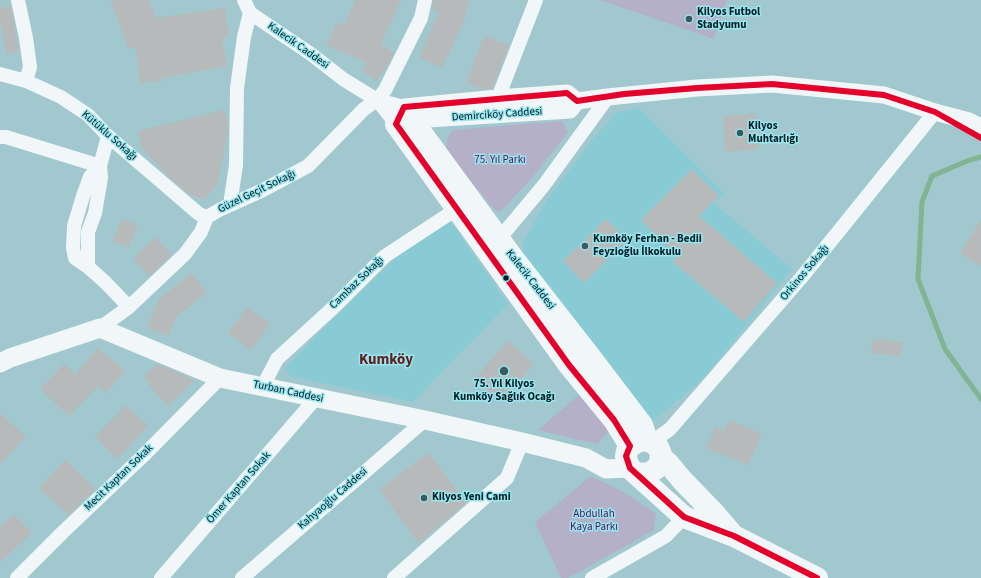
<!DOCTYPE html>
<meta charset="utf-8">
<style>
body{margin:0}
canvas{display:block;background:#a0c8ce}
</style>
<canvas width="981" height="578"></canvas>
<script>
const context = document.querySelector('canvas').getContext('2d');
context.lineJoin = 'round';
function fillPath(path, color) {
  context.fillStyle = color;
  context.fill(path, 'evenodd');
}
function poly(rows) {
  const path = new Path2D();
  for (const r of rows) {
    path.moveTo(r[0], r[1]);
    for (let i = 2; i < r.length; i += 2) path.lineTo(r[i], r[i + 1]);
  }
  return path;
}
function trace(path, color, width, dash) {
  context.strokeStyle = color;
  context.lineWidth = width;
  context.lineCap = dash ? 'butt' : 'round';
  context.setLineDash(dash || []);
  context.stroke(path);
}
function drawText(font, color, halo, rows, align = 'center') {
  context.font = font + ' "Source Sans 3",sans-serif';
  context.lineWidth = 3;
  context.setLineDash([]);
  context.textBaseline = 'middle';
  context.strokeStyle = halo;
  context.fillStyle = color;
  for (const [text, x, y, turn = 0] of rows) {
    context.save();
    context.translate(x, y);
    context.rotate((+turn || 0) * Math.PI / 180);
    context.textAlign = isNaN(turn) ? turn : align;
    if (halo) context.strokeText(text, 0, 0);
    context.fillText(text, 0, 0);
    context.restore();
  }
}
fillPath(poly([
 [639,108,725,194,714,203,792,269,703,379,652,422,522,253,524,240,547,200,592,140,616,113],
 [450,221,508,304,413,402,289,376,286,369,288,365,346,306,396,258]
]), '#89cbd4');
fillPath(poly([
 [600,0,727,0,714,39],
 [562,121,568,132,532,178,500,212,496,211,457,165,446,147,448,136,453,130],
 [580,394,610,430,597,444,538,430],
 [591,476,625,493,656,514,654,530,568,578,561,578,535,522]
]), '#b3b0c7');
trace(poly([
 [981,157,967,161,932,176,922,202,918,279,945,349,981,399]
]), '#80b492', 5);
fillPath(poly([
 [110,0,149,0,156,18,225,8,229,37,222,38,227,66,162,78,163,81,140,83,136,47,129,49],
 [355,0,401,0,381,44,394,53,389,63,376,81,362,71,367,63,327,45,337,22,344,25],
 [433,0,470,0,463,23,442,68,419,57,439,12,432,9],
 [11,6,19,51,6,54,0,19,0,8],
 [484,36,509,45,492,89,482,89,466,83],
 [224,110,228,122,228,130,218,184,204,200,188,193,173,181,142,148,138,131],
 [755,114,759,149,725,152,723,116],
 [692,169,719,196,699,216,777,283,744,322,673,262,677,256,641,220],
 [122,219,138,225,128,248,112,241],
 [606,219,627,240,584,283,563,261],
 [981,220,981,266,960,253],
 [155,237,172,254,149,276,133,259],
 [192,273,207,293,176,317,168,336,147,328,159,299],
 [247,307,270,324,251,350,228,333],
 [873,339,903,342,901,356,871,353],
 [508,341,534,364,501,402,474,379],
 [98,348,125,371,106,393,98,386,69,416,40,389,64,364,75,374],
 [157,364,191,378,194,381,168,406,151,388,144,376],
 [126,405,148,426,117,459,95,437],
 [0,413,26,437,0,464],
 [729,420,762,434,748,465,706,448,715,427,724,431],
 [429,453,466,503,418,543,379,489],
 [65,460,96,489,68,515,39,488],
 [14,514,32,533,0,562,0,527]
]), '#b7babb');
trace(poly([
 [18,0,26,38,30,67,26,81],
 [244,0,250,13,311,54,343,79,377,100,404,107,412,120,396,124,377,100],
 [0,74,26,81,61,97,88,115,108,136,199,214,207,217],
 [498,107,498,98,536,0],
 [0,137,6,137,100,166],
 [100,166,90,177,83,196,74,226,73,248,75,258,88,267,105,282,129,307],
 [230,205,236,165,237,88,244,37,250,13],
 [494,245,544,185,608,97],
 [88,267,88,232,95,213,101,178,100,166,108,136],
 [100,328,129,307,185,254,201,232,207,217,221,209,261,191,308,166,364,109,377,100,385,90,421,18,425,0],
 [263,386,277,359,336,305,385,256,446,216,464,206],
 [652,442,670,429,801,278,935,112],
 [17,578,63,532,143,456,220,378],
 [161,578,316,398],
 [242,578,425,420],
 [394,578,507,478,522,442],
 [592,578,666,536,684,517]
]), '#f1f7f8', 14);
trace(poly([
 [412,120,570,110,577,101,608,97,697,88,772,84,884,95,935,112,969,121,981,127],
 [396,124,404,107,498,98,567,93,577,101]
]), '#f1f7f8', 17);
trace(poly([
 [0,363,10,358,100,328,220,378,425,420,522,442,586,458,606,469,630,468]
]), '#f1f7f8', 19);
trace(poly([
 [412,120,513,258,588,354,642,425,647,440],
 [396,124,569,365,614,420,630,446],
 [661,457,668,463,682,480,714,513,732,534],
 [634,472,639,474,650,473,658,467,660,462,661,454,658,447,652,442,641,440,630,446,627,451,626,456,627,462,630,468,634,472,684,517,734,536,817,578]
]), '#f1f7f8', 22);
trace(poly([
 [817,578,734,536,684,517,630,468,626,456,630,446,614,420,569,365,396,124,404,107,567,93,577,101,624,94,697,88,772,84,884,95,935,112,981,138]
]), '#e4002b', 6);
for (const [x, y, r, color] of [
 [689,19,4,"#385b60"],
 [740,133,4,"#385b60"],
 [585,246,4,"#385b60"],
 [506,278,3.5,"#002024"],
 [504,371,5,"#385b60"],
 [424,498,4,"#385b60"]
]) {
  const dot = new Path2D();
  dot.arc(x, y, r, 0, 2 * Math.PI);
  context.fillStyle = color;
  context.fill(dot);
  trace(dot, '#99e4ef', 1.5);
}
drawText('bold 11px', '#002024', '#99e4ef', [
 ["Kilyos Futbol",697,13],
 ["Stadyumu",697,26],
 ["Kilyos",748,127],
 ["Muhtarlığı",748,140],
 ["Kumköy Ferhan - Bedii",593,240],
 ["Feyzioğlu İlkokulu",593,253],
 ["75. Yıl Kilyos",504,385,"center"],
 ["Kumköy Sağlık Ocağı",504,398,"center"],
 ["Kilyos Yeni Cami",432,498]
], 'left');
drawText('11px', '#002024', '#99e4ef', [
 ["Kalecik Caddesi",298,46,35],
 ["Demirciköy Caddesi",497,115,-4],
 ["Kütüklu Sokağı",109,136,41],
 ["Güzel Geçit Sokağı",257,192,-26],
 ["Orkinos Sokağı",805,273,-50],
 ["Kalecik Caddesi",530,280,52],
 ["Cambaz Sokağı",357,283,-44],
 ["Turban Caddesi",288,392,12],
 ["Mecit Kaptan Sokak",119,478,-44],
 ["Ömer Kaptan Sokak",239,488,-49],
 ["Kahyaoğlu Caddesi",333,499,-41]
]);
drawText('11px', '#541454', '#99e4ef', [
 ["75. Yıl Parkı",500,161],
 ["Abdullah",594,515],
 ["Kaya Parkı",594,528]
]);
drawText('bold 15px', '#611d18', '#99e4ef', [
 ["Kumköy",386,361]
]);
</script>
